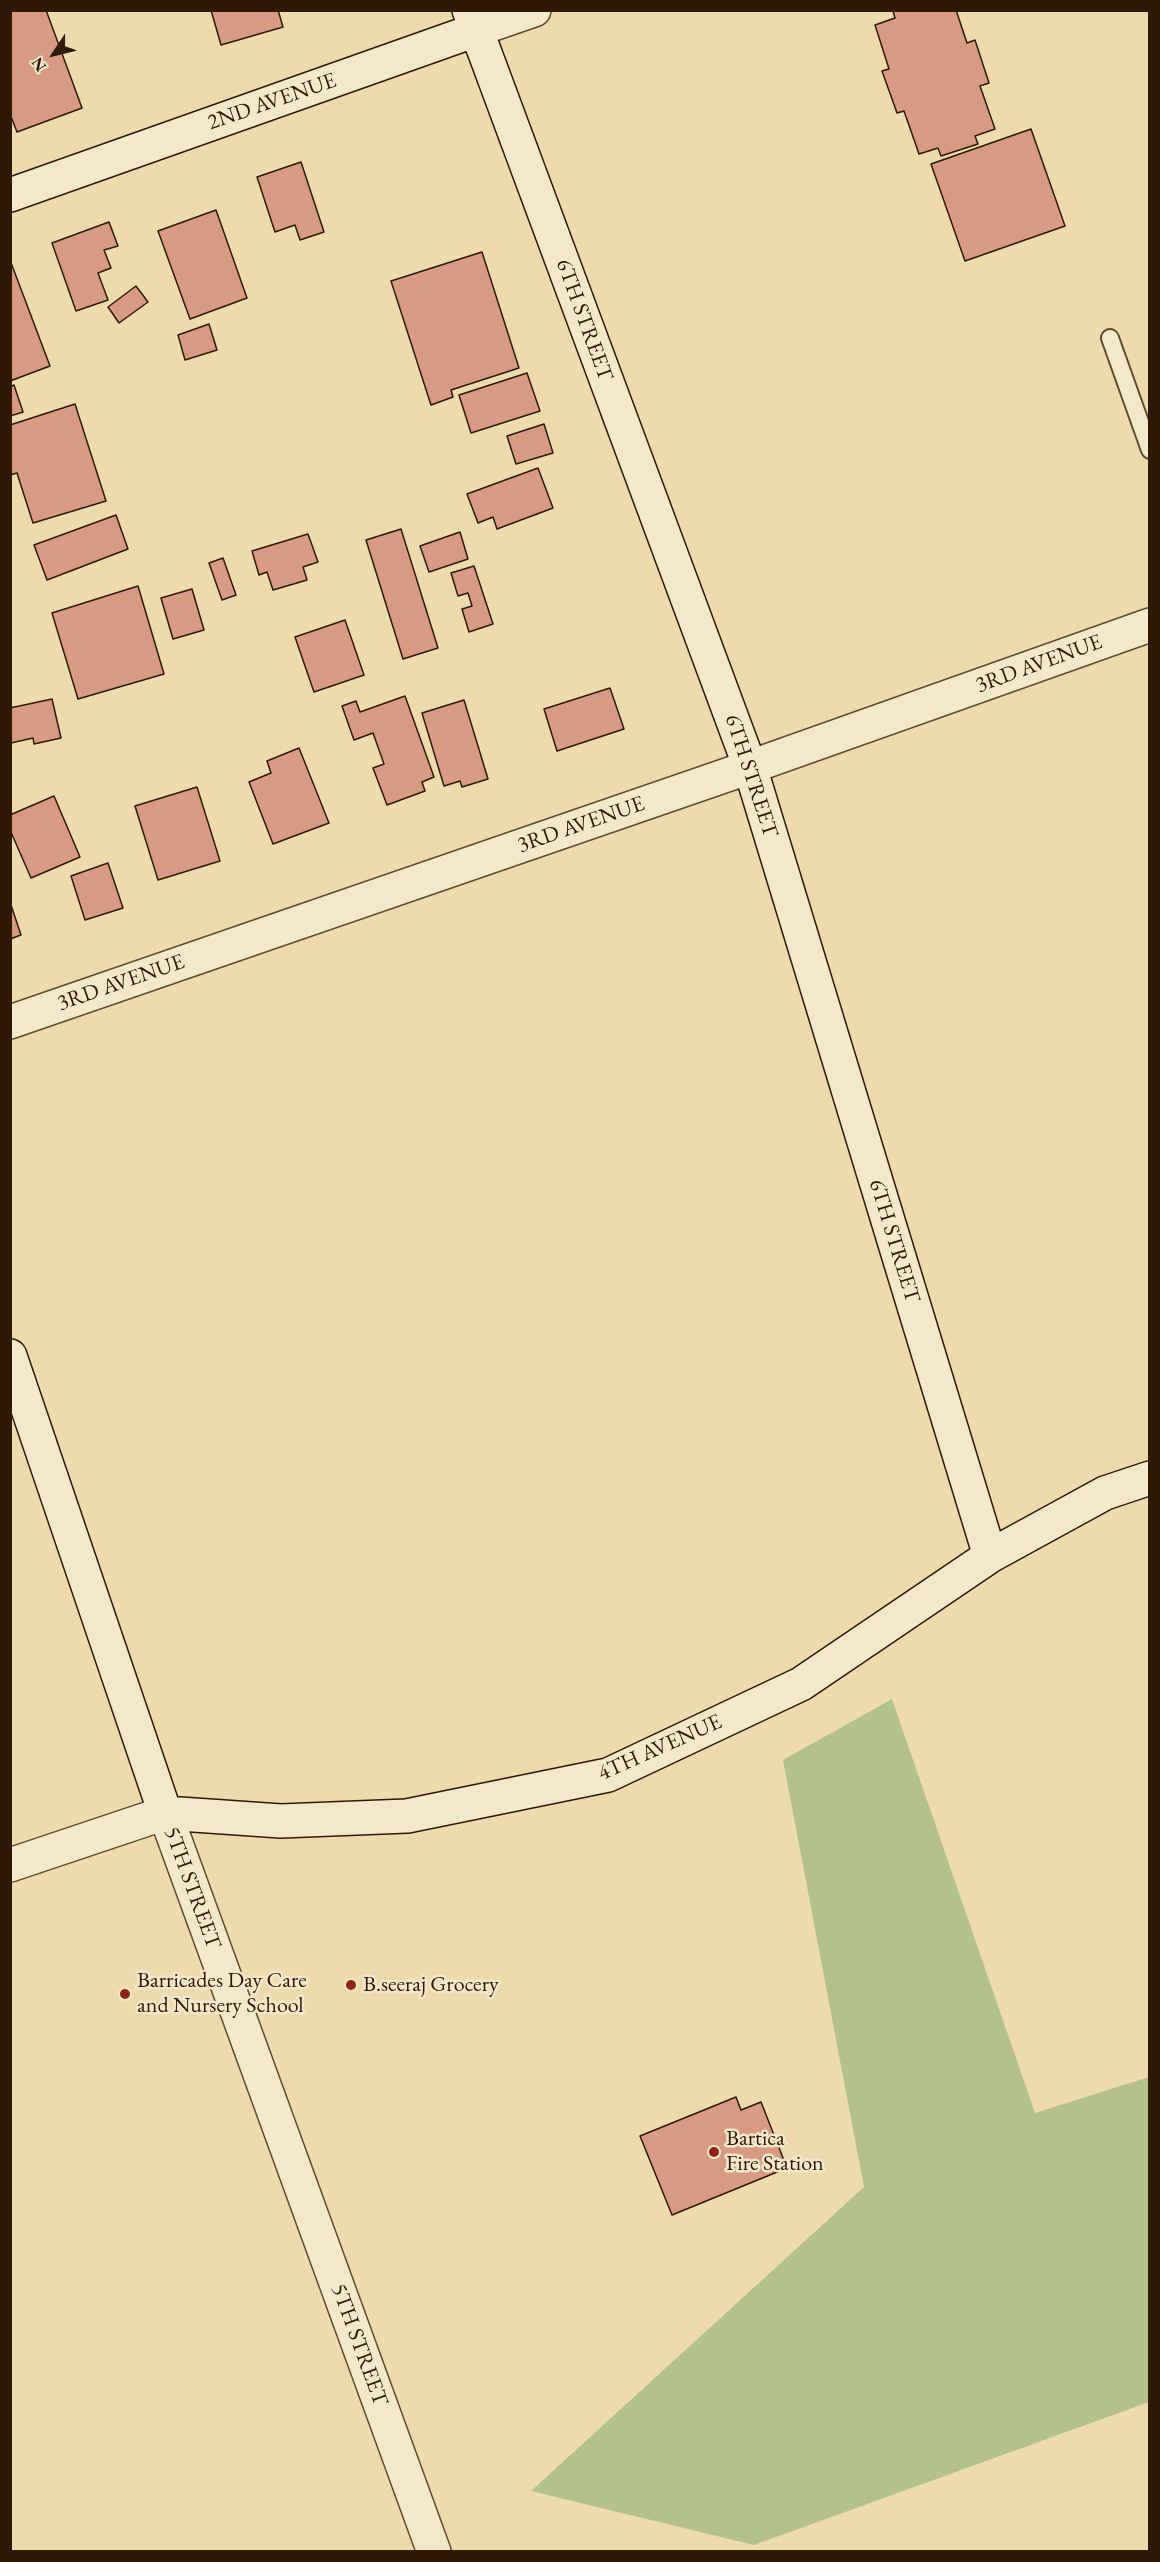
<!DOCTYPE html>
<style>
body{margin:0}
#map{position:relative;width:1160px;height:2562px;overflow:hidden;background:#eddbae;font-family:"EB Garamond",serif}
canvas{display:block}
.frame{position:absolute;inset:0;border:12px solid #2f1904;pointer-events:none}
.north{position:absolute;left:24px;top:24px;width:60px;height:60px;-webkit-text-stroke:4px #f3e8ca;paint-order:stroke;rotate:235deg;font-size:16px;font-weight:700;line-height:24px;text-align:center;color:#2f1904}
.north::after{content:'';display:block;margin:auto;width:21px;height:27px;background:#2f1904;clip-path:polygon(50% 0,100% 100%,50% 72%,0 100%)}
</style>
<div id="map">
<canvas width="1160" height="2562"></canvas>
<div class="frame"></div>
<div class="north">N</div>
</div>
<script>
const context = document.querySelector('canvas').getContext('2d');
context.lineJoin = 'round';
function fillPath(path, color) {
  context.fillStyle = color;
  context.fill(path, 'evenodd');
}
function poly(rows) {
  const path = new Path2D();
  for (const r of rows) {
    path.moveTo(r[0], r[1]);
    for (let i = 2; i < r.length; i += 2) path.lineTo(r[i], r[i + 1]);
  }
  return path;
}
function trace(path, color, width, dash) {
  context.strokeStyle = color;
  context.lineWidth = width;
  context.lineCap = dash ? 'butt' : 'round';
  context.setLineDash(dash || []);
  context.stroke(path);
}
function drawText(font, color, halo, rows, align = 'center') {
  context.font = font + ' "EB Garamond",serif';
  context.lineWidth = 5;
  context.setLineDash([]);
  context.textBaseline = 'middle';
  context.strokeStyle = halo;
  context.fillStyle = color;
  for (const [text, x, y, turn = 0] of rows) {
    context.save();
    context.translate(x, y);
    context.rotate((+turn || 0) * Math.PI / 180);
    context.textAlign = isNaN(turn) ? turn : align;
    if (halo) context.strokeText(text, 0, 0);
    context.fillText(text, 0, 0);
    context.restore();
  }
}
fillPath(poly([
 [892,1699,1035,2113,1149,2077,1149,2402,754,2545,531,2491,864,2187,783,1760]
]), '#b4c18d');
const building = poly([
 [10,10,46,10,82,108,17,132,10,114,10,10],
 [211,10,278,10,283,27,221,45,211,10],
 [956,10,967,43,975,40,989,83,980,86,995,129,975,136,978,144,941,156,938,148,919,154,904,111,897,113,882,71,889,69,875,25,895,18,893,11,895,10,956,10],
 [1031,129,1065,226,965,261,931,164,1031,129],
 [301,162,324,232,300,240,295,225,275,232,257,177,301,162],
 [216,210,247,298,190,319,158,231,216,210],
 [109,222,118,246,104,250,111,268,98,273,108,300,76,311,52,243,109,222],
 [482,252,519,368,451,390,453,397,431,405,391,281,482,252],
 [10,260,50,366,10,381,10,260],
 [136,286,148,302,119,323,108,307,136,286],
 [209,324,217,350,185,360,178,335,209,324],
 [527,373,540,411,471,433,459,395,527,373],
 [14,385,23,412,10,416,10,387,14,385],
 [75,404,106,501,33,523,17,473,10,475,10,425,75,404],
 [544,424,553,453,516,464,507,436,544,424],
 [538,468,553,508,497,529,493,517,478,523,467,494,538,468],
 [116,515,128,549,47,580,34,545,116,515],
 [401,529,438,648,403,659,366,540,401,529],
 [460,532,468,559,429,572,420,546,460,532],
 [308,534,318,562,303,567,307,580,273,590,267,572,259,575,252,551,308,534],
 [223,558,236,595,222,600,209,563,223,558],
 [474,566,493,624,469,632,462,609,472,606,468,593,458,596,451,573,474,566],
 [138,586,164,674,78,699,52,613,138,586],
 [192,589,204,630,173,639,161,598,192,589],
 [345,620,364,675,314,692,295,637,345,620],
 [610,688,624,729,557,751,544,709,610,688],
 [405,696,434,777,422,782,425,791,387,805,373,768,384,764,373,733,354,740,342,706,356,701,360,712,405,696],
 [52,699,61,738,34,744,33,738,11,743,10,708,52,699],
 [464,700,488,779,462,787,460,781,444,786,422,713,464,700],
 [299,748,329,823,273,844,249,782,271,773,267,761,299,748],
 [197,787,220,861,158,880,135,806,197,787],
 [54,796,80,857,31,878,10,830,10,815,54,796],
 [108,863,123,908,85,920,71,876,108,863],
 [10,902,21,935,10,939,10,902],
 [736,2097,741,2110,761,2102,787,2168,672,2215,640,2136,736,2097]
]);
fillPath(building, '#d79a83');
trace(building, '#2f1904', 1.5);
const service = poly([
 [1110,338,1150,450]
]);
const minor = poly([
 [476,30,534,10],
 [10,1022,750,767,1150,625],
 [10,1865,165,1813,434,2552]
]);
const secondary = poly([
 [469,10,750,767,990,1556],
 [10,195,476,30],
 [10,1356,165,1813,281,1821,407,1816,608,1775,801,1684,990,1556,1105,1493,1150,1478]
]);
trace(service, '#5e4a2e', 20);
trace(minor, '#5e4a2e', 36);
trace(secondary, '#2f1904', 36);
trace(service, '#f3e8ca', 16);
trace(minor, '#f3e8ca', 33);
trace(secondary, '#f3e8ca', 33);
for (const [x, y, r, color] of [
 [351,1985,6,"#8f2418"],
 [125,1994,6,"#8f2418"],
 [714,2152,6,"#8f2418"]
]) {
  const dot = new Path2D();
  dot.arc(x, y, r, 0, 2 * Math.PI);
  context.fillStyle = color;
  context.fill(dot);
  trace(dot, '#f3e8ca', 2);
}
drawText('22px', '#2f1904', '#f3e8ca', [
 ["2ND AVENUE",272,102,-19],
 ["6TH STREET",584,320,70],
 ["3RD AVENUE",1039,664,-20],
 ["6TH STREET",751,776,72],
 ["3RD AVENUE",581,825,-19],
 ["3RD AVENUE",121,983,-19],
 ["6TH STREET",894,1241,73],
 ["4TH AVENUE",660,1748,-24],
 ["5TH STREET",192,1888,70],
 ["5TH STREET",359,2345,70]
]);
drawText('22px', '#2f1904', '#f3e8ca', [
 ["Barricades Day Care",137,1981],
 ["and Nursery School",137,2006],
 ["B.seeraj Grocery",363,1985],
 ["Bartica",726,2139],
 ["Fire Station",726,2164]
], 'left');
</script>
